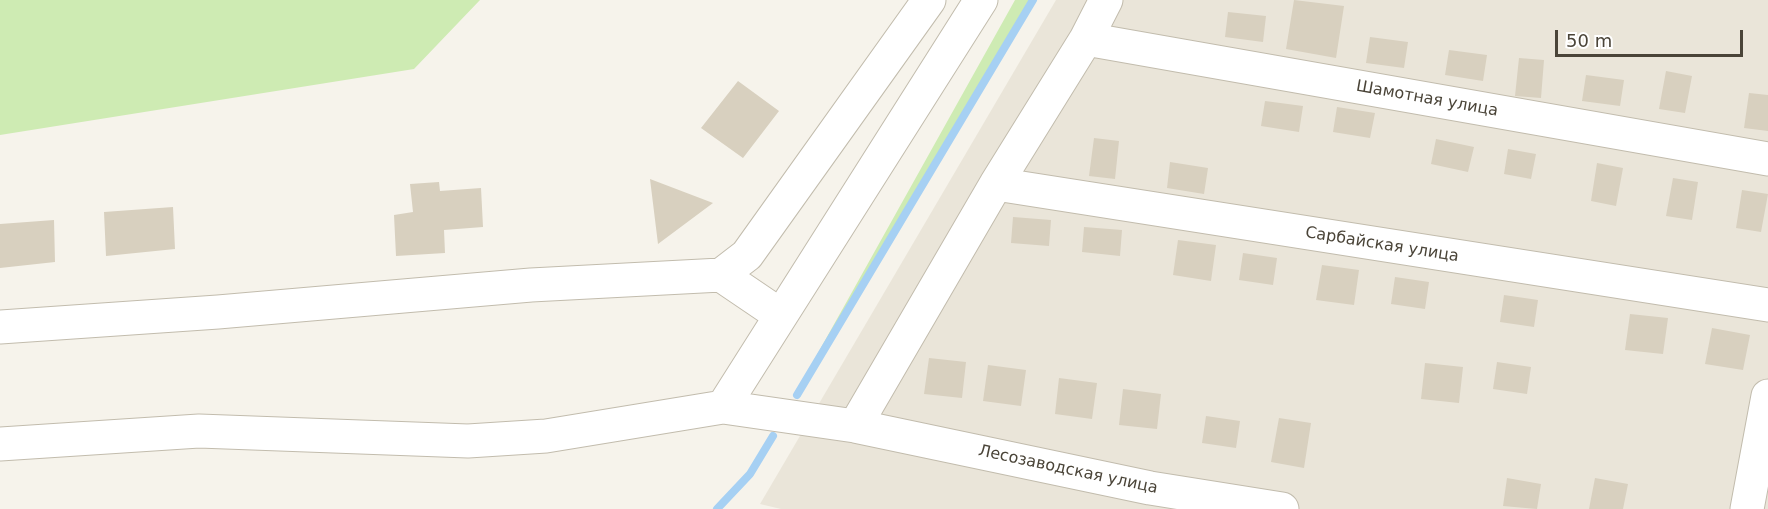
<!DOCTYPE html>
<meta charset="utf-8">
<style>
body{margin:0}
#map{position:relative;width:1768px;height:509px;overflow:hidden;background:#f6f3eb;font-family:"DejaVu Sans",sans-serif}
canvas{display:block}
.scale{position:absolute;left:1555px;top:30px;width:188px;height:27px;box-sizing:border-box;border:3px solid #4a4438;border-top:0;padding-left:8px;font-size:18px;line-height:21px;white-space:nowrap;color:#4a4438;-webkit-text-stroke:4px #fff;paint-order:stroke}
</style>
<div id="map">
<canvas width="1768" height="509"></canvas>
<div class="scale">50 m</div>
</div>
<script>
const context = document.querySelector('canvas').getContext('2d');
context.lineJoin = 'round';
function fillPath(path, color) {
  context.fillStyle = color;
  context.fill(path, 'evenodd');
}
function poly(rows) {
  const path = new Path2D();
  for (const r of rows) {
    path.moveTo(r[0], r[1]);
    for (let i = 2; i < r.length; i += 2) path.lineTo(r[i], r[i + 1]);
  }
  return path;
}
function trace(path, color, width, dash) {
  context.strokeStyle = color;
  context.lineWidth = width;
  context.lineCap = dash ? 'butt' : 'round';
  context.setLineDash(dash || []);
  context.stroke(path);
}
function drawText(font, color, halo, rows, align = 'center') {
  context.font = font + ' "DejaVu Sans",sans-serif';
  context.lineWidth = 6;
  context.setLineDash([]);
  context.textBaseline = 'middle';
  context.strokeStyle = halo;
  context.fillStyle = color;
  for (const [text, x, y, turn = 0] of rows) {
    context.save();
    context.translate(x, y);
    context.rotate((+turn || 0) * Math.PI / 180);
    context.textAlign = isNaN(turn) ? turn : align;
    if (halo) context.strokeText(text, 0, 0);
    context.fillText(text, 0, 0);
    context.restore();
  }
}
fillPath(poly([
 [1056,0,1768,0,1768,509,781,509,760,504]
]), '#eae5d9');
fillPath(poly([
 [0,0,480,0,414,69,0,135],
 [1015,0,1037,0,799,387]
]), '#ceebb3');
trace(poly([
 [797,395,1033,0],
 [717,509,750,474,773,436]
]), '#a6d0f3', 8);
fillPath(poly([
 [1294,0,1344,6,1336,58,1286,49],
 [1228,12,1266,16,1263,42,1225,37],
 [1370,37,1408,42,1404,68,1366,63],
 [1449,50,1487,55,1483,81,1445,75],
 [1519,58,1544,60,1541,98,1515,96],
 [1666,71,1692,76,1685,113,1659,109],
 [1586,75,1624,80,1620,106,1582,101],
 [738,81,779,111,743,158,701,128],
 [1749,93,1768,95,1768,131,1744,128],
 [1265,101,1303,106,1299,132,1261,126],
 [1337,107,1375,113,1370,138,1333,132],
 [1094,138,1119,141,1115,179,1089,176],
 [1436,139,1474,147,1468,172,1431,164],
 [1508,149,1536,154,1531,179,1504,174],
 [1170,162,1208,168,1204,194,1167,188],
 [1597,163,1623,168,1616,206,1591,201],
 [1673,178,1698,182,1692,220,1666,216],
 [650,179,713,203,658,244],
 [439,182,440,191,481,188,483,227,444,230,445,253,396,256,394,215,413,212,410,184],
 [1742,190,1768,194,1761,232,1736,228],
 [173,207,175,249,106,256,104,212],
 [1013,217,1051,220,1049,246,1011,243],
 [54,220,55,262,0,268,0,224],
 [1084,227,1122,230,1120,256,1082,252],
 [1178,240,1216,245,1211,281,1173,275],
 [1243,253,1277,258,1273,285,1239,280],
 [1322,265,1359,270,1354,305,1316,300],
 [1395,277,1429,282,1425,309,1391,304],
 [1504,295,1538,300,1534,327,1500,322],
 [1630,314,1668,318,1663,354,1625,350],
 [1712,328,1750,335,1743,370,1705,364],
 [929,358,966,362,962,398,924,394],
 [1497,362,1531,367,1527,394,1493,389],
 [1425,363,1463,367,1459,403,1421,399],
 [988,365,1026,370,1021,406,983,401],
 [1059,378,1097,383,1092,419,1055,414],
 [1123,389,1161,394,1157,429,1119,425],
 [1206,416,1240,421,1236,448,1202,443],
 [1279,418,1311,423,1304,468,1271,462],
 [1507,478,1541,484,1537,509,1503,506],
 [1595,478,1628,484,1623,509,1589,509]
]), '#d8d0bf');
const minor = poly([
 [981,0,723,407,855,426,1150,488,1282,509],
 [1086,39,1768,159],
 [996,184,1768,305],
 [780,315,721,275,747,255,929,0],
 [0,327,218,312,531,285,721,275],
 [855,426,996,184,1086,39,1106,0],
 [0,444,199,431,468,441,546,436,723,407],
 [1747,509,1768,396]
]);
trace(minor, '#c2bcad', 35);
trace(minor, '#fff', 33);
drawText('16px', '#4a4438', '#fff', [
 ["Шамотная улица",1427,99,10],
 ["Сарбайская улица",1382,245,9],
 ["Лесозаводская улица",1068,470,12]
]);
</script>
